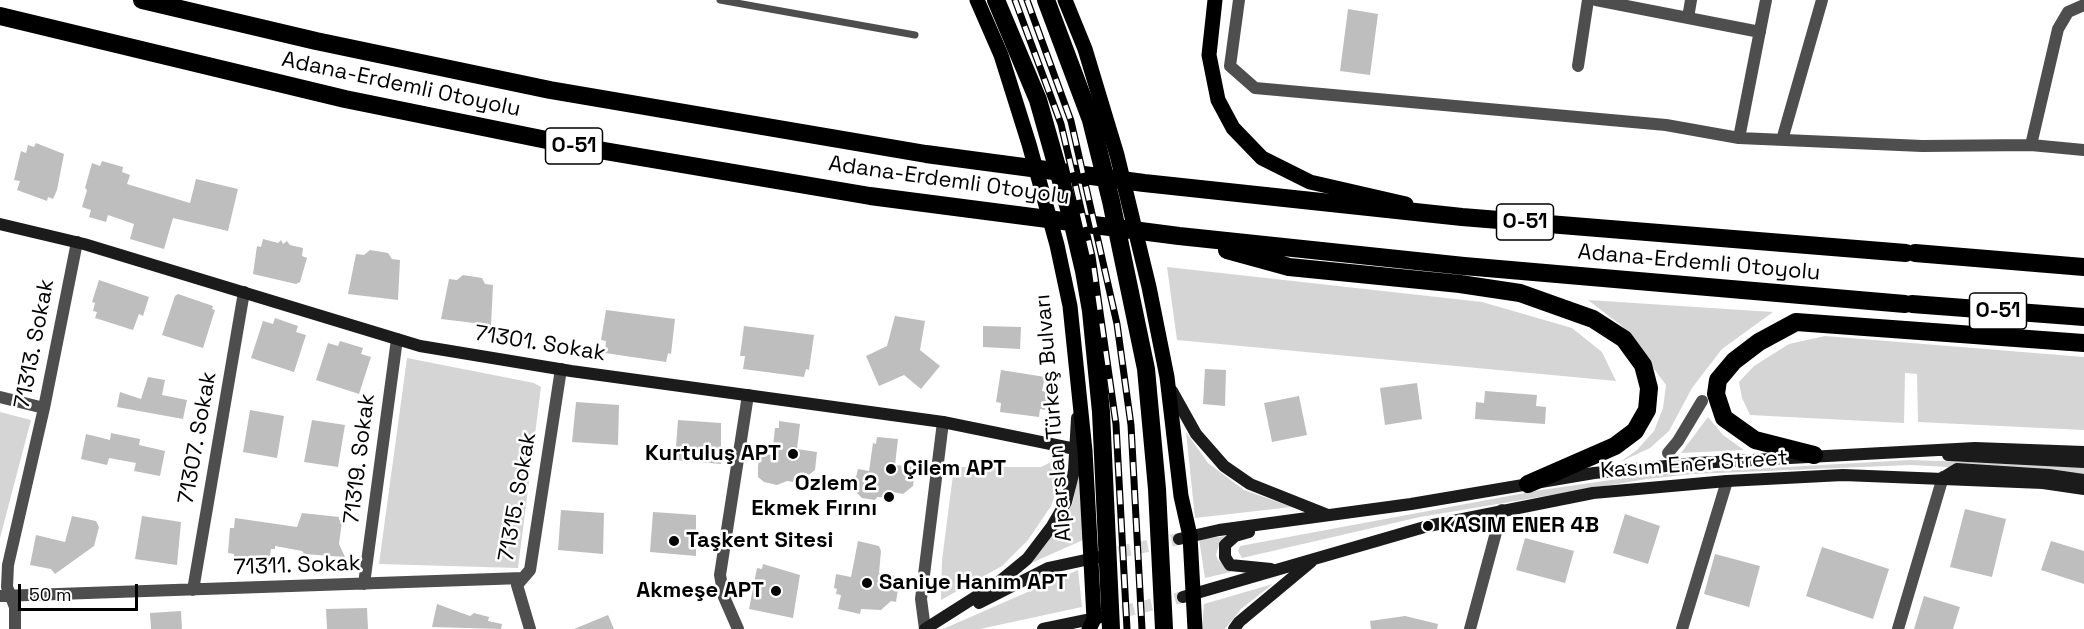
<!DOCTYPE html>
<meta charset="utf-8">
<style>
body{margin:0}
#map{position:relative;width:2084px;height:629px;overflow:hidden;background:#fff;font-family:"Space Grotesk",sans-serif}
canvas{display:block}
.scale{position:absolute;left:18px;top:584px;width:120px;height:27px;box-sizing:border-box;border:3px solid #000;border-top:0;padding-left:8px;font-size:18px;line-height:21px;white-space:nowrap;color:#000;-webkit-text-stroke:4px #fff;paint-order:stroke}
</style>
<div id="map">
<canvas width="2084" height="629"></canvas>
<div class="scale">50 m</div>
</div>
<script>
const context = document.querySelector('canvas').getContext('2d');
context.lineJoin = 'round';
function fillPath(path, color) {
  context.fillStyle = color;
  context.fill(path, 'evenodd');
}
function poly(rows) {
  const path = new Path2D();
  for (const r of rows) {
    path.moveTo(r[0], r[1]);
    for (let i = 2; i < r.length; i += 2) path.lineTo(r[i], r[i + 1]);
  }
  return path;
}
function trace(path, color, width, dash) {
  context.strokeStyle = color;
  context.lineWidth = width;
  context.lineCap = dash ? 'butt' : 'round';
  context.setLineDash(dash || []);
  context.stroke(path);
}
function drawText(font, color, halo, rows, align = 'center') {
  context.font = font + ' "Space Grotesk",sans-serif';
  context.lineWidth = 5;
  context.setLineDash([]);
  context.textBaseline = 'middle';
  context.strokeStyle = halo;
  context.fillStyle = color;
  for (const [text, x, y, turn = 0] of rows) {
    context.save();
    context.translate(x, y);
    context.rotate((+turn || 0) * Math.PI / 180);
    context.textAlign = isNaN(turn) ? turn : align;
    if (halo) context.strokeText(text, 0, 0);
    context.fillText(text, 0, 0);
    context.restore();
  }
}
fillPath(poly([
 [1167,267,1482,302,1572,328,1602,352,1616,381,1177,340],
 [1588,300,1773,312,1722,349,1692,388,1669,431,1650,448,1620,462,1637,450,1654,431,1663,408,1666,385,1622,326],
 [1825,336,2084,357,2084,430,1918,422,1917,374,1905,373,1904,423,1750,415,1742,398,1739,382,1754,366,1789,344],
 [407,358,534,383,541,387,518,568,379,564],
 [0,412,31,420,0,538],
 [1708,417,1723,435,1744,450,1681,453],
 [1186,432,1208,463,1244,490,1292,507,1195,518],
 [1063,456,1061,479,1051,506,1028,540,1002,566,941,600,942,560,954,467,1041,467],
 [1910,460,2084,466,2084,477,2046,472,1910,465,1693,474,1647,479,1420,517,1242,558,1238,551,1240,546,1541,490,1646,475],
 [1079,473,1083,540,1029,564,1061,524,1073,502],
 [1227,536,1220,542,1216,555,1218,560,1231,572,1205,578,1199,539],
 [1078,570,1082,607,980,629,943,629],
 [1273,584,1241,609,1225,629,1202,629,1204,604]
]), '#d5d5d5');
fillPath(poly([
 [1348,9,1378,14,1370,75,1340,71],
 [36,143,64,154,57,190,53,199,48,197,47,201,17,190,20,181,14,180,21,151,26,153,28,145,34,147],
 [102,161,123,167,122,172,130,175,127,184,190,203,196,179,238,189,228,231,173,218,164,249,130,239,134,224,108,215,106,222,89,217,91,210,82,207,87,190,85,188,92,163,100,166],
 [263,239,278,243,281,240,283,244,287,241,290,245,303,248,302,256,307,258,300,282,296,284,253,274,257,246,261,247],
 [370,250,388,253,392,259,400,260,398,300,348,294,356,254,364,255],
 [463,275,482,278,485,284,493,285,491,325,441,319,449,279,457,280],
 [99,280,149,297,143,316,139,314,133,330,95,318,97,312,93,311,95,303,92,302],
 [178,294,213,306,212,309,215,310,203,348,162,335,175,296],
 [606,310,675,319,671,354,668,353,666,362,605,353,606,341,601,340],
 [895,316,925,321,920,350,940,366,921,389,904,375,879,386,866,356,887,346],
 [275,318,298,326,296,332,306,335,294,372,251,358,263,321,273,324],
 [744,326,814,335,809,370,806,369,804,377,743,369,745,356,740,356],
 [983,326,1021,327,1020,349,983,347],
 [340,341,363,348,361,354,371,357,359,394,316,380,328,343,338,346],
 [1205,369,1226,370,1225,406,1203,404],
 [1001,370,1045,377,1042,391,1047,392,1045,410,1040,409,1039,417,1000,412,1001,403,996,402],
 [148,377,165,380,162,395,187,400,183,419,117,407,120,392,141,399],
 [1417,383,1422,419,1385,425,1380,388],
 [1485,391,1537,395,1536,406,1546,407,1545,424,1475,419,1476,402,1484,403],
 [1299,396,1307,435,1272,442,1264,403],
 [576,402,619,405,618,445,572,442],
 [250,410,284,416,277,458,243,452],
 [312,420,345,425,338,467,304,462],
 [678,420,721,423,721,464,675,460],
 [779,421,800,424,797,449,817,452,815,470,805,478,795,477,794,482,787,481,777,485,764,482,758,477,758,466,760,453,772,455,775,428,779,428],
 [111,433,140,439,139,445,165,451,160,476,134,471,136,463,109,458,107,465,81,459,86,434,110,440],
 [877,437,898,439,895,465,915,467,913,486,903,494,893,492,892,498,877,497,875,500,862,498,856,492,858,482,855,481,858,469,869,471,873,443,876,444],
 [1965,509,2006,519,1992,577,1950,567],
 [561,510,604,513,603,554,558,550],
 [653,512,696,515,696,556,650,552],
 [302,513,339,517,339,520,342,521,339,544,345,557,304,554,302,551,275,546,275,549,271,549,269,563,234,558,234,554,228,553,230,528,234,528,235,518,297,527],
 [1625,514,1660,526,1648,564,1613,553],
 [72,516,96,521,99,527,94,546,55,574,51,569,30,565,36,535,65,542],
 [142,516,181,522,177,565,135,559],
 [1525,538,1574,551,1565,583,1516,570],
 [858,541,879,546,881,551,879,573,900,577,896,602,891,601,881,610,861,609,860,614,838,609,841,595,836,594,837,589,834,588,836,574,851,577],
 [2051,541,2084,551,2084,584,2041,570],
 [1822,547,1889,569,1873,619,1806,596],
 [1715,554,1760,566,1749,607,1704,594],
 [763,564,800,575,793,618,749,609,757,568,762,569],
 [1924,596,1960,607,1953,629,1914,629],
 [437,604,470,616,474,613,489,617,488,621,502,624,501,629,432,627],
 [367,608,368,629,327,629,326,609],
 [181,611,182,629,151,629,150,613],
 [608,615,614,629,574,629],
 [1405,616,1438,624,1437,629,1371,629,1370,621]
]), '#bebebe');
trace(poly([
 [1101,556,1179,539],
 [1105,616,1183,597]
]), '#d9d9d9', 12, [12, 6]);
trace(poly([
 [720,0,915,35]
]), '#4e4e4e', 7);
trace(poly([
 [1239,0,1230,66,1255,88,1666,125,1739,138,1922,146,2031,145,2084,150],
 [1596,0,1760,32],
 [1688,18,1691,0],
 [1578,66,1588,0],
 [1739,138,1766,0],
 [1782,140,1822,0],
 [2031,145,2058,29,2068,12,2084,5],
 [0,397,44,408],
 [1668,453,1678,441,1702,401],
 [364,584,397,339],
 [193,590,244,292],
 [0,596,523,578],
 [15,629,15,607,7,587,8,565,44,408,77,242],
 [530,629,517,585,530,570,561,369],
 [738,629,724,597,720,575,748,395],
 [925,629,921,599,943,422],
 [1470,629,1502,510],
 [1682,629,1727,481],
 [1898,629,1943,477]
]), '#4e4e4e', 12);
trace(poly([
 [0,224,84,244,420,346,571,371,943,422,1085,451],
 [1172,391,1196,434,1224,466,1250,484,1328,515],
 [1948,455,2084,462],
 [1944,477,1957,469,2049,475,2084,480],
 [1249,532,1235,536,1225,545,1225,557,1230,565,1271,569],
 [1179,539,1219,530,1411,504,1594,473,1697,463,1975,448,2084,452],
 [1183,597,1428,526,1593,493,1727,481,1843,475,2043,483,2084,489],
 [979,603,1048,568,1099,557],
 [925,629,999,582,1027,559,1052,526,1066,502,1074,471,1077,418],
 [1043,629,1101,617],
 [1234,629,1239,622,1311,562]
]), '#1b1b1b', 12);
trace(poly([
 [977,0,1001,55,1029,144,1057,245,1070,306,1085,451,1090,542,1094,619,1089,629],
 [1065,0,1085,49,1117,155,1149,287,1167,377,1181,496,1190,536,1195,629],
 [1215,0,1209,55,1218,100,1233,128,1262,158,1310,182,1406,204]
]), '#000', 15);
trace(poly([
 [142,0,316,41,550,90,926,154,1144,183,1462,217,1906,253],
 [996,0,1038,100,1071,216,1084,271,1091,311,1101,412,1111,629],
 [1046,0,1091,120,1111,201,1146,369,1157,489,1164,629],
 [0,16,345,99,581,147,870,196,1179,236,1464,266,1905,304],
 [1227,250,1289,267,1460,284,1520,293,1593,319,1624,339,1643,365,1649,388,1647,410,1635,431,1615,446,1528,484],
 [1915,253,2084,267],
 [1912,304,2084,317],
 [1814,455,1755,440,1724,418,1716,394,1718,380,1734,361,1759,342,1796,322,2084,343]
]), '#000', 18);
const rail = poly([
 [1015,0,1061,124,1092,256,1116,424,1127,629],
 [1027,0,1071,121,1117,324,1131,425,1142,629]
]);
trace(rail, '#000', 7);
trace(rail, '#fff', 4.5, [14]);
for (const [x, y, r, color] of [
 [793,454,6,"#000"],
 [891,469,6,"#000"],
 [889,497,6,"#000"],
 [1428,526,6,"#000"],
 [674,541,6,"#000"],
 [867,583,6,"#000"],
 [776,591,6,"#000"]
]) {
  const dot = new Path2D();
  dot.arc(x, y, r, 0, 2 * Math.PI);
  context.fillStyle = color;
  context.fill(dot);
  trace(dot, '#fff', 2);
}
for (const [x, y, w] of [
 [574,146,57],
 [1525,222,57],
 [1998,311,57]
]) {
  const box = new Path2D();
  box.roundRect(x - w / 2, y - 18, w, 36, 4.5);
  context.fillStyle = '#fff';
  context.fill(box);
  trace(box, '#000', 1.5);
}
drawText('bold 21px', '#000', null, [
 ["O-51",574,146],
 ["O-51",1525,222],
 ["O-51",1998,311]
]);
drawText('22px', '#000', '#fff', [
 ["Adana-Erdemli Otoyolu",401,85,12],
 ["Adana-Erdemli Otoyolu",949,181,8],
 ["Adana-Erdemli Otoyolu",1699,263,5],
 ["71313. Sokak",35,344,-79],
 ["71301. Sokak",540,344,9],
 ["Alparslan Türkeş Bulvarı",1054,418,-95],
 ["71307. Sokak",198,438,-80],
 ["71319. Sokak",360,459,-83],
 ["Kasım Ener Street",1694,465,-4],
 ["71315. Sokak",518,497,-80],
 ["71311. Sokak",297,566,-2]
]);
drawText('bold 22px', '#000', '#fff', [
 ["Kurtuluş APT",781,454,"right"],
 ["Çilem APT",903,469],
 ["Ozlem 2",877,484,"right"],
 ["Ekmek Fırını",877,509,"right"],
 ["KASIM ENER 4B",1440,526],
 ["Taşkent Sitesi",686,541],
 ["Saniye Hanım APT",879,583],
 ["Akmeşe APT",764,591,"right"]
], 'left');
</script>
